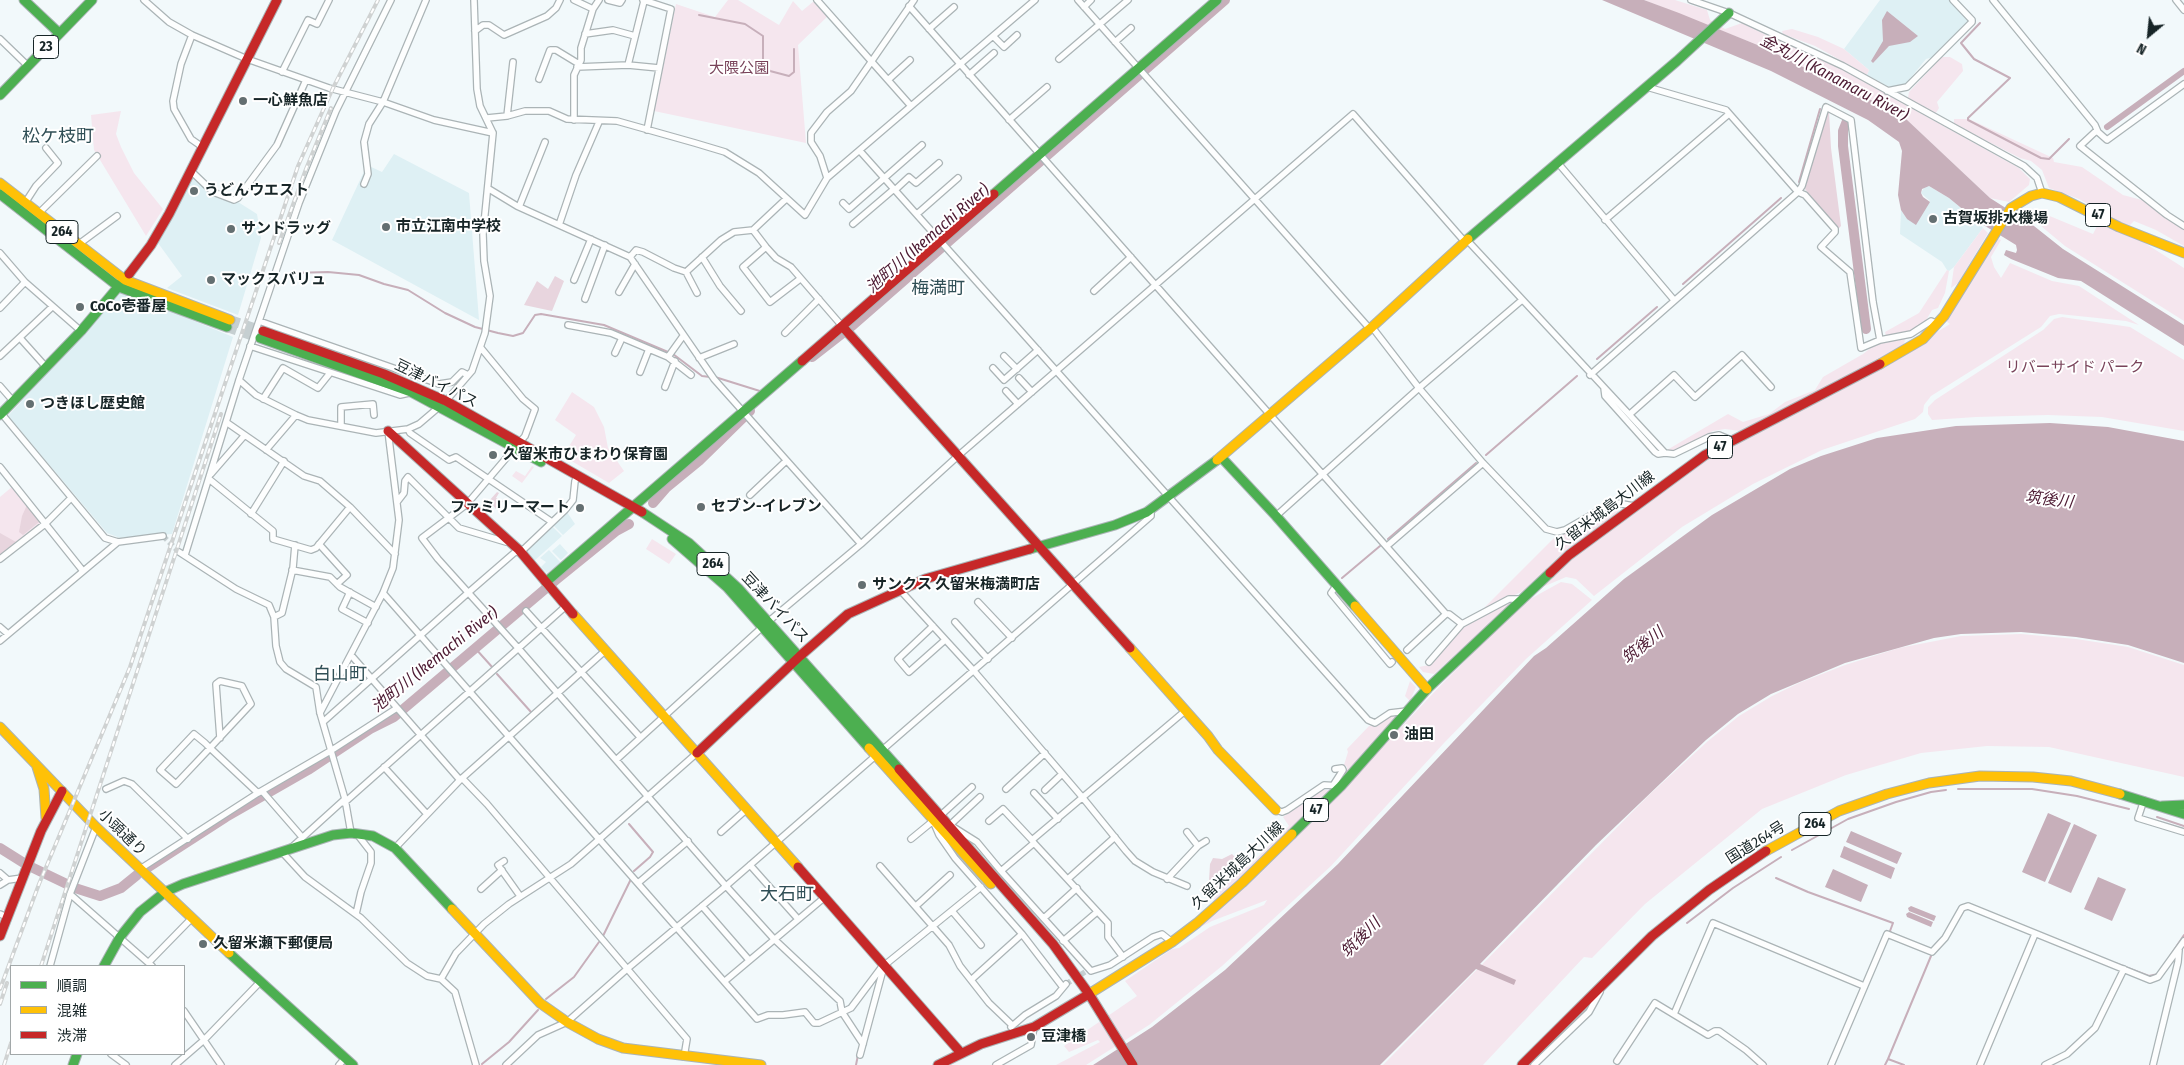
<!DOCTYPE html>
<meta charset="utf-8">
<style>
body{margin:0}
#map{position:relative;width:2184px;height:1065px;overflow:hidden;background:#f2f9fb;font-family:"Fira Sans Condensed","Noto Sans JP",sans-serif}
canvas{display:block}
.legend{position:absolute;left:10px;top:965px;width:175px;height:90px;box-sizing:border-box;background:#fff;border:1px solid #a2a8a9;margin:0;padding:6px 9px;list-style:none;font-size:15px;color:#172527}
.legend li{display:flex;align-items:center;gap:10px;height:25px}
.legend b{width:25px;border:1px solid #a2a8a9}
.north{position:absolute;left:2124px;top:10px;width:50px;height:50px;-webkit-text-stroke:4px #fff;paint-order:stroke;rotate:208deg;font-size:14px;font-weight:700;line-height:20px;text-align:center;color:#172527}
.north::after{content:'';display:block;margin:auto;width:18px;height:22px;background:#172527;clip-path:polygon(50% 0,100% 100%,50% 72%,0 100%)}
</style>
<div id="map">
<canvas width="2184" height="1065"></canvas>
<ul class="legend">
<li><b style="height:6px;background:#4caf50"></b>順調</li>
<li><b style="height:6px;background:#ffc107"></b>混雑</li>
<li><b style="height:6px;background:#c62828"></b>渋滞</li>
</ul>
<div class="north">N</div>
</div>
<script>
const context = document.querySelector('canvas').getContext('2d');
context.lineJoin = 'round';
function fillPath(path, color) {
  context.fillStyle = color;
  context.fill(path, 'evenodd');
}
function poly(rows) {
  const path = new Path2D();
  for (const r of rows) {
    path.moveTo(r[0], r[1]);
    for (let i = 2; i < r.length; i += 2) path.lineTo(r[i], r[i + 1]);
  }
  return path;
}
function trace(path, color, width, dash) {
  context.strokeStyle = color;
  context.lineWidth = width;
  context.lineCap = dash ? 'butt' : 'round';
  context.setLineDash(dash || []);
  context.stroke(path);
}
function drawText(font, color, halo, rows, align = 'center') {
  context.font = font + ' "Fira Sans Condensed","Noto Sans JP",sans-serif';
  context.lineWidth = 4;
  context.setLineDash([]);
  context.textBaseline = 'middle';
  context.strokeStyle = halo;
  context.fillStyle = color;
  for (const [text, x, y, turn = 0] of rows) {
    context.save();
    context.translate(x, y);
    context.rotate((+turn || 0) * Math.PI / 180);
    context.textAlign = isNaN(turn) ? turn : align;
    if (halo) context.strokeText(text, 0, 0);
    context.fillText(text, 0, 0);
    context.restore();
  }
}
fillPath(poly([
 [1880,0,1949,0,1971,21,1934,57,1926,59,1904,86,1887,86,1867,75,1869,70,1844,49],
 [394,154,469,193,479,320,332,240,367,165,382,172],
 [193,175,212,193,238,202,257,214,261,238,238,315,167,288,182,276,158,243],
 [1925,186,1929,186,1949,198,1977,221,1983,228,1954,267,1949,271,1947,270,1942,262,1900,234,1901,210,1907,219,1930,201,1921,193],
 [122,291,233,337,172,534,120,538,107,533,8,416],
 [567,512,575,524,563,535,552,524],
 [552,526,562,536,534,561,525,551],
 [560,544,568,553,561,560,552,551],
 [549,550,561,563,547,573,541,567,546,562,540,558]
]), '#def0f4');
fillPath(poly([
 [728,0,738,0,779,25,793,1,802,11,814,1,828,16,798,45,806,143,654,111,676,4,715,17],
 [1644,0,1675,0,1707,10,1710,20,1725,29,1742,23,1768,36,1823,59,2019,168,2030,179,2029,185,2009,202,1990,198,1905,118,1890,114,1879,108,1877,103,1760,46],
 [1792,29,1818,37,1844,49,1869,70,1867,75,1815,46,1783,34,1782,31],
 [1942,57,1950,57,1962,64,1963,71,1937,102,1939,108,1936,113,1908,98,1909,92],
 [121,111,116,134,121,147,134,173,163,209,146,236,94,150,91,115],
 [1954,119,1969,119,2053,158,2054,162,2082,167,2123,195,2142,200,2184,230,2184,246,2156,230,2134,221,2130,225,2121,223,2079,199,2049,188,2042,170,2031,161,2020,158,1954,124],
 [2040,212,2093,234,2099,222,2140,240,2184,268,2184,321,2065,246,2035,221],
 [1983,228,1988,233,1958,283,1951,288,1954,267],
 [1996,238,2001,240,1991,257,1994,267,2001,278,2010,263,2052,281,2079,286,2139,325,2126,321,2059,314,2050,316,2041,327,1931,396,1924,405,1923,412,1915,419,1822,450,1753,484,1682,527,1594,596,1576,579,1566,577,1538,589,1573,556,1680,476,1725,447,1833,395,1925,344,1937,332,1950,324,1946,321],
 [1947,270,1949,271,1945,293,1938,308,1932,310,1925,322,1911,331,1886,336,1885,332,1919,313],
 [2062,317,2130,327,2184,360,2184,431,2102,417,2048,415,1976,417,1932,420,1928,414,1928,407,1935,400,2043,330,2054,319],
 [1905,338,1904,346,1896,353,1740,431,1725,429,1713,431,1673,451,1667,450,1728,414,1743,422,1769,414,1785,402,1815,390,1823,377,1863,354,1876,344],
 [572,392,594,407,604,427,608,448,624,471,609,483,563,456,576,435,555,420],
 [532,466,534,467,522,483,512,476,516,471,525,476],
 [13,486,42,523,0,557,0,497],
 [1615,506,1619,507,1618,514,1565,551,1524,591,1484,608,1558,534],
 [652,539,676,554,669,564,646,549],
 [1561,582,1572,584,1592,600,1526,659,1444,743,1331,866,1222,966,1149,1025,1086,1065,1056,1065,1100,1042,1098,1040,1069,1052,1064,1046,1137,996,1125,981,1172,949,1179,948,1210,927,1264,905,1267,900,1212,921,1197,929,1310,824,1440,686,1523,603],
 [1507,602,1511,604,1434,674,1423,672,1419,667,1429,665,1465,626],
 [2021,634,2076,639,2128,647,2184,665,2184,777,2049,747,1987,746,1921,753,1846,775,1762,809,1645,904,1592,958,1584,957,1483,1065,1383,1065,1649,795,1708,741,1739,716,1772,696,1799,683,1845,665,1899,648,1961,636],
 [1410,681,1416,687,1410,701,1405,696],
 [1401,715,1345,776,1347,767,1344,765,1348,752,1347,749,1369,726,1374,726,1390,716],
 [1319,790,1328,790,1329,793,1284,838,1213,905,1214,898,1244,866,1248,867,1289,826,1283,817]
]), '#f5e6ee');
fillPath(poly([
 [1829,112,1831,148,1841,226,1838,229,1805,189,1824,115],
 [555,276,564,281,552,311,524,305,537,281,548,289],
 [497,492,499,493,496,498,503,501,496,509,489,501],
 [27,505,39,522,23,535,19,532,22,516],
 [0,533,16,542,0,555],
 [1232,854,1244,866,1220,891,1209,881,1210,864,1213,858,1222,859]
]), '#e8d5de');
fillPath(poly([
 [1602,0,1644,0,1679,13,1760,46,1877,103,1879,108,1890,114,1905,118,1990,198,2034,226,2063,249,2184,325,2184,346,2081,281,2058,278,2011,259,2004,255,2006,250,2016,253,2017,250,2016,245,1977,221,1949,198,1929,186,1922,189,1921,193,1923,197,1930,202,1916,225,1907,219,1901,210,1898,195,1902,151,1899,142,1868,120,1771,71],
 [1887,11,1918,36,1910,42,1889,46,1873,63,1871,61,1883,41,1882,20],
 [2050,423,2108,427,2184,441,2184,663,2128,645,2076,637,2021,632,1961,634,1934,638,1845,663,1771,694,1738,714,1706,740,1596,845,1480,964,1516,980,1514,985,1476,969,1380,1065,1093,1065,1152,1027,1225,970,1338,864,1534,656,1546,648,1624,579,1712,515,1790,469,1821,456,1877,438,1956,426],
 [2048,813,2071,823,2045,882,2022,872],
 [2074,824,2097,835,2071,893,2048,883],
 [1851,831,1902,853,1897,864,1846,842],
 [1844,846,1895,868,1891,879,1840,857],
 [1833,869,1868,885,1861,902,1825,887],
 [2098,877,2126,889,2112,921,2084,909],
 [1911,906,1936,916,1934,921,1909,911,1908,908],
 [1909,912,1933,922,1931,927,1907,917,1906,914]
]), '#c7afba');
trace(poly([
 [699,15,745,24,763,36,763,61,770,71,789,76,794,72,794,49],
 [1980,23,1961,43,1974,59,2010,78,1968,118,1968,120,2041,158,2049,159,2069,139],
 [1799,182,1820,109],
 [293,273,328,272,359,275,384,284,408,290,445,313,475,327,498,333,513,336,523,333,535,315,541,314,604,325,668,352],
 [1683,284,1781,198],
 [673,354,702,376,710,377],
 [1597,359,1657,307],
 [715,377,763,392],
 [1486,455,1577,376],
 [1388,539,1476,463],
 [1342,578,1380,546],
 [475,648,493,668],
 [497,674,531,712],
 [1958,789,2032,789,2077,796,2129,809],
 [2157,817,2184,826],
 [629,824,653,852,650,857,634,871],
 [1792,850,1848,819,1896,802,1931,792,1946,790],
 [1776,878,1808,892,1893,923,1890,931,1892,934],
 [1687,923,1733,888,1781,857],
 [603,936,631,879],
 [2170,956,2184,935],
 [2115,963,2149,976,2158,974],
 [546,999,574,977,599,942],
 [482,1064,509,1042,538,1010],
 [856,1065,858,1055],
 [1885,1065,1888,1059],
 [1904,1065,1888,1059,1931,956]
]), '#c7afba', 2);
trace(poly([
 [2107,127,2184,71]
]), '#c7afba', 6);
trace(poly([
 [1847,121,1843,131,1843,146,1866,329],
 [812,357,853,325,1225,0],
 [653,503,666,488,699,461,750,411],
 [0,848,27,865,75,888,100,896,121,888,137,875],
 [147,868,226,817,308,770,370,729,394,717,557,579,616,531,629,524]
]), '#c7afba', 10);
trace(poly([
 [163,536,179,552],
 [1392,662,1407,650],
 [1066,984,1085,972]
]), '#c6cfd1', 5.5, [5.5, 3]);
trace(poly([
 [230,320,263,331],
 [227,327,260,338]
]), '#c6cfd1', 10, [10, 5]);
const street = poly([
 [144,0,169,22,192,35,247,59,329,88,383,102,434,120,493,133],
 [574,0,593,9],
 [608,0,620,3,622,0],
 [643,0,671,9,647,130],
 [817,0,911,106],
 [1078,0,1370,329],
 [1691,0,1729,13,1843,66,2024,166,2037,178,2042,193],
 [1993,0,2095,125,2098,132,2095,132,2080,146,2167,215,2184,226],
 [2176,0,2184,10],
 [909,6,1446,614,1449,614,1462,624,1509,599,1520,599],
 [1084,7,1091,0],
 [929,29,954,7],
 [475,31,483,25,489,25,504,35,547,16,556,8,560,0],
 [585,34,613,30,635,36],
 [192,35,181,64,173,101,174,109,191,139,201,146],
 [993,36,1004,47,1017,35],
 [0,39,28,66],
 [1115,42,1131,28],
 [1059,59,1128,0],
 [628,65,644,1],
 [577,67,628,65,659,68],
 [282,72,308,20,317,24,329,0],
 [969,75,994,53],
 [539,79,550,50,556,50,579,64],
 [888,80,910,60],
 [1887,91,1907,87,1972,22,1972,20,1953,0],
 [507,116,513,62],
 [487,118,507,116,525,111,549,111,567,119,617,121,695,143,725,152,759,173,805,215,827,178,1035,0],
 [574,120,574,75,581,60,581,48,593,9,599,0],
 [1009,120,1047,87],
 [2098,132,2107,140,2184,84],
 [860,151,1368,720,1375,723,1390,713,1407,711],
 [1558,163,1674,300],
 [190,170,213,192,234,200,238,198,277,145,306,80],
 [827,178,820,156,811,142,811,133,827,112,851,91,914,0],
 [364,184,368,174,364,142,369,124,383,102,426,0],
 [489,189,517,206,630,257,714,379,861,544],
 [895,190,909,177,916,183,939,163],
 [25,203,36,186,58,163,46,148],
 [843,203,849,209,922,145],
 [519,207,545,142],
 [39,213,97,156],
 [917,214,958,178],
 [1605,220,1729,114],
 [853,224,894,189],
 [559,225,576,175,599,122],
 [753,230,766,247,776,258,791,267,842,326],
 [1467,240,1665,453,1674,454,1709,437,1719,435,1731,440],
 [79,244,117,216],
 [766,247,743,267,770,302,800,279],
 [0,253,25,282,81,331],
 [630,257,636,250,643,252,674,268,686,272,721,240,734,232,753,230,786,199],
 [702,257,720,286,741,311],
 [686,272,697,293],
 [574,280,591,239],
 [1094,291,1131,257],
 [619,292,635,264],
 [585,299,605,245],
 [0,308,25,282],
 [259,321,439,384,452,382,462,372,468,375],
 [568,325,611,333,668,357,691,375],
 [1372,327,1419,388,1483,463,1546,529,1557,532,1565,530,1607,506,1617,503,1634,506],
 [785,333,819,299],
 [20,338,46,367],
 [1880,340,1873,302,1851,120,1826,107,1802,186,1798,192,1805,195,1835,229,1835,232,1821,247,1850,272,1861,348,1880,340,1911,334,1931,321,1938,324],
 [250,346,400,395,409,393],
 [481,348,523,399,535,409,525,436,467,504,422,538,438,559,519,649,726,886,774,939,840,1001,842,1012,863,1044],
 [615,353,622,338],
 [0,356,52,307],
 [1004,356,1017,369],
 [668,357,683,336],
 [699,358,734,344],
 [993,368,1004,380,1038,350],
 [640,372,649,349],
 [1590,375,1798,192,1726,110,1647,87],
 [1019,378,1032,392],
 [239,380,256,395,296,415,308,420,376,433,408,429,419,424,446,401,472,371,485,333,490,296,484,261,483,234,493,133,480,106,477,89,474,0],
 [0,386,13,401],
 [665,387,675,361],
 [1604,388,1605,396,1655,452,1658,454,1665,453],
 [1006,391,1018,404],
 [263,399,283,368,318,388,330,373],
 [1,413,105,538,118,542,163,536],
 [1630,414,1674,375,1695,397,1742,355,1771,387],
 [226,422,304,476,320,481,350,507,395,554],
 [341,426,341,407,373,404,374,415],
 [408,429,410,433,449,460,456,457,552,522],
 [266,450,296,415],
 [0,467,83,571],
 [211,474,244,436],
 [209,479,273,531,273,539,311,550,316,548,350,507],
 [750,495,786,461],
 [397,502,404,493,405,481,408,477,459,528,506,542],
 [251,514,284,461],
 [1276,516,1419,388,1522,300],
 [319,544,347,575,337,584],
 [1387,546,1483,463],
 [179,552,236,589,269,605,274,617,276,646,280,662,286,669,316,687,320,713,345,799,351,833],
 [185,555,239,380,299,203,336,111,391,0],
 [0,559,45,524,71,498],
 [292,570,330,577,340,587,376,607],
 [1336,586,1331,593,1390,664,1392,662],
 [900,590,974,671,1083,798,1126,851,1135,861,1153,872,1187,886],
 [350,592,342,609,368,623],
 [383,593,757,1019,768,1015,783,1015,805,1012,814,1023,819,1023,851,1008,881,968,981,887],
 [978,602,1012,638],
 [526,611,640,737],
 [274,617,282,613,293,568,295,545],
 [955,622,988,659],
 [933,626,898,659,909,672,945,640],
 [0,627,8,634],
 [0,641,118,542],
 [1407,650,1446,614],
 [351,655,460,780],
 [1429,662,1462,624],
 [320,713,383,593,393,568,399,520,388,431],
 [323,722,469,592,514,553,524,549,565,510,573,500,575,481,578,475],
 [220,738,216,684,220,681,242,686,251,704,210,748,176,784,160,770,194,734,205,743,210,748,258,793],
 [616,760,769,621,861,544,959,455,1353,114,1465,242],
 [384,767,426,813],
 [462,778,487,804,687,1039,684,1057],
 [1334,784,1343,770,1342,768,1335,769],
 [106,789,124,781,132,784,188,839],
 [1006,789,1045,753],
 [1045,790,1062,774],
 [262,791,302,837],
 [1034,793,1058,819],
 [980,797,950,825,977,842,1001,871,1034,843,1108,923,1108,937,1123,957],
 [2144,800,2138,818,2184,832],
 [344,803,566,606],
 [1276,810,1282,812,1287,810,1324,785,1341,786],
 [941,815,972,787],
 [989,821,1003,809,1032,840],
 [721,832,747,809],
 [1187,832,1198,846],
 [911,839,933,821,939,835,955,858,1022,934,971,980],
 [1034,843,1032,840,1185,711],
 [292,847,345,799],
 [395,848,460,780,606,650],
 [282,852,305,877,361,918,407,963,427,976,441,979,455,992,476,1065],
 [504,861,498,865,520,896],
 [750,865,798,919],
 [880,866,949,945,960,966,989,1003,1012,1025],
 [140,869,258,793,332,750,397,708],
 [1001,871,1091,971,1110,965,1153,937,1162,934,1172,942],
 [0,873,8,880],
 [1069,878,1115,837],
 [1167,879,1198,846,1206,841],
 [638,883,688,841],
 [0,885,8,880,22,878],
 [481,889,502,870],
 [70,894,152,966],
 [702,906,749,960],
 [916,906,950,875],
 [952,911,981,945],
 [0,914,7,917],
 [356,914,361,892,371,863,371,852,357,834],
 [1044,918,1077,888],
 [1022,934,1062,986],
 [1063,941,1097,912],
 [149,962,191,919],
 [50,966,70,894,96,827],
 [441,979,456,953,484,924,509,904,571,864,697,753],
 [725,981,825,897],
 [184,1011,221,1065],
 [1674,1014,1713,923,1864,986],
 [1011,1027,1025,1015,1056,996,1066,984],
 [111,1054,126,1065],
 [860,1055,884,966],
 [1617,1061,1655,1003,1708,1035,1715,1031,1719,1031,1746,1050,1763,1065],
 [175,1065,204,1040,261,981],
 [339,1065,345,1058],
 [506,1065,538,1035,567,1022,627,969,726,886,1151,516,1151,509],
 [996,1065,1031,1045,1034,1027],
 [1534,1065,1589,1012,1600,992],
 [1831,1065,1887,934,1932,952,1945,938,1962,908,1968,906,2150,980,2158,977,2184,941],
 [1980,1065,2035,934],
 [2045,1065,2067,1054,2095,1028,2124,969],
 [2153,1065,2178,962,2179,950]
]);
const fast = poly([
 [24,0,59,33],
 [0,95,92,0],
 [0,194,119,287,227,327],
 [994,194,1217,0],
 [1468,239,1677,61,1729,13],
 [260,338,411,392,541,462],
 [0,415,81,331,129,274],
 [1221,457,1276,516,1355,606],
 [642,512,689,543,738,588,899,769],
 [672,539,727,587,869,748],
 [1030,549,1115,525,1147,512,1217,460],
 [546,582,802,361],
 [2120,794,2184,814],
 [2162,806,2184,805],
 [1292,834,1341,786,1427,689,1550,573],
 [229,953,353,1065],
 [104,966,120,937,140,912,165,892,183,884,333,835,351,833,373,836,395,848,452,909],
 [73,1065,77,1054]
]);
const slow = poly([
 [0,183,125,280,230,320],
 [1880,364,1923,339,1944,316,2011,208,2031,196,2042,193,2059,197,2119,227,2184,253],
 [1217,460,1372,327,1468,239],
 [1355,606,1427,689],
 [573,614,798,867],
 [1130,648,1208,736,1218,750,1276,810],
 [0,727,96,827,229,953],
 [869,748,991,884],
 [37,767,44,789,46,818],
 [1766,851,1839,811,1887,794,1929,783,1980,776,2033,777,2071,781,2120,794],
 [452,909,540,1003,567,1022,598,1039,623,1048,761,1065],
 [1089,994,1172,942,1197,923,1242,883,1292,834]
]);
const jam = poly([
 [129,274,151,245,169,214,277,0],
 [842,326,1130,648],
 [263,331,384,374,446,401,642,512],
 [802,361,994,194],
 [388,431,519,550,573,614],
 [1550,573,1569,555,1705,455,1880,364],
 [697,753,800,656,848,614,925,579,1030,549],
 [899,769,1053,944,1089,994,1133,1065],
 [798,867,961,1053],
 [0,936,41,831,62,791],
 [938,1065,981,1044,1034,1027,1089,994],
 [1522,1065,1652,936,1709,890,1766,851]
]);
trace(street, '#abb4b6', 8);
trace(fast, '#abb4b6', 11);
trace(slow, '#abb4b6', 11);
trace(jam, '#abb4b6', 11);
trace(street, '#fdfefe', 5.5);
trace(fast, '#4caf50', 9);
trace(slow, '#ffc107', 9);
trace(jam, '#c62828', 9);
const rail = poly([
 [279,243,306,169,331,108],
 [41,966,221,414],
 [0,989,39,884,130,667,298,166,333,88,378,0],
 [0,1004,7,983],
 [4,1065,11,1043]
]);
trace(rail, '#cfd2d2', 4);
trace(rail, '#fff', 2, [5.5]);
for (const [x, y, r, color] of [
 [243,101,5,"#646f71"],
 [194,191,5,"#646f71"],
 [1933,219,5,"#646f71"],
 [386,227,5,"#646f71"],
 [231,229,5,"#646f71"],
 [211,280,5,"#646f71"],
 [80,307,5,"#646f71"],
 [30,404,5,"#646f71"],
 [493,455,5,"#646f71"],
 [701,507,5,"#646f71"],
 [580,508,5,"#646f71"],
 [862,585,5,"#646f71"],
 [1394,735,5,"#646f71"],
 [203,944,5,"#646f71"],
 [1031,1037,5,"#646f71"]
]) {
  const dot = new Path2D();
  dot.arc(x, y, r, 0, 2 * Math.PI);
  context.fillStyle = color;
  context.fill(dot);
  trace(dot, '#fff', 2);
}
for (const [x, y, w] of [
 [46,47,25],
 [2098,215,25],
 [62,232,32],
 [1720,447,25],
 [713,564,32],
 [1316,810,25],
 [1815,824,32]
]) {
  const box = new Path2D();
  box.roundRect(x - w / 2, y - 11.5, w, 23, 4);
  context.fillStyle = '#fff';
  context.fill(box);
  trace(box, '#172527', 1);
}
drawText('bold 14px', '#172527', null, [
 ["23",46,47],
 ["47",2098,215],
 ["264",62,232],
 ["47",1720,447],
 ["264",713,564],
 ["47",1316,810],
 ["264",1815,824]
]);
drawText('15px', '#79435a', '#fff', [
 ["大隈公園",739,69],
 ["リバーサイド パーク",2075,368]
]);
drawText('bold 15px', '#172527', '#fff', [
 ["一心鮮魚店",253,101],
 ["うどんウエスト",204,191],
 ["古賀坂排水機場",1943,219],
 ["市立江南中学校",396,227],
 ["サンドラッグ",241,229],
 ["マックスバリュ",221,280],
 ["CoCo壱番屋",90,307],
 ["つきほし歴史館",40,404],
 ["久留米市ひまわり保育園",503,455],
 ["セブン-イレブン",711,507],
 ["ファミリーマート",570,508,"right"],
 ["サンクス 久留米梅満町店",872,585],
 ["油田",1404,735],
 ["久留米瀬下郵便局",213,944],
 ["豆津橋",1041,1037]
], 'left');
drawText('15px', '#172527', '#fff', [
 ["豆津バイパス",436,384,26],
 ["久留米城島大川線",1605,511,-37],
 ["豆津バイパス",775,608,47],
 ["小頭通り",122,833,44],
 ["国道264号",1756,843,-32],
 ["久留米城島大川線",1238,866,-43]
]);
drawText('italic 16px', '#4c1a32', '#fff', [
 ["金丸川 (Kanamaru River)",1834,78,28],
 ["池町川 (Ikemachi River)",928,239,-41],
 ["筑後川",2049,500,7],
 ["筑後川",1643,646,-39],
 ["池町川 (Ikemachi River)",435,660,-39],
 ["筑後川",1361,938,-45]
]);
drawText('18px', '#304f56', '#fff', [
 ["松ケ枝町",58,137],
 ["梅満町",938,289],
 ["白山町",340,675],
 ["大石町",787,895]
]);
</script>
